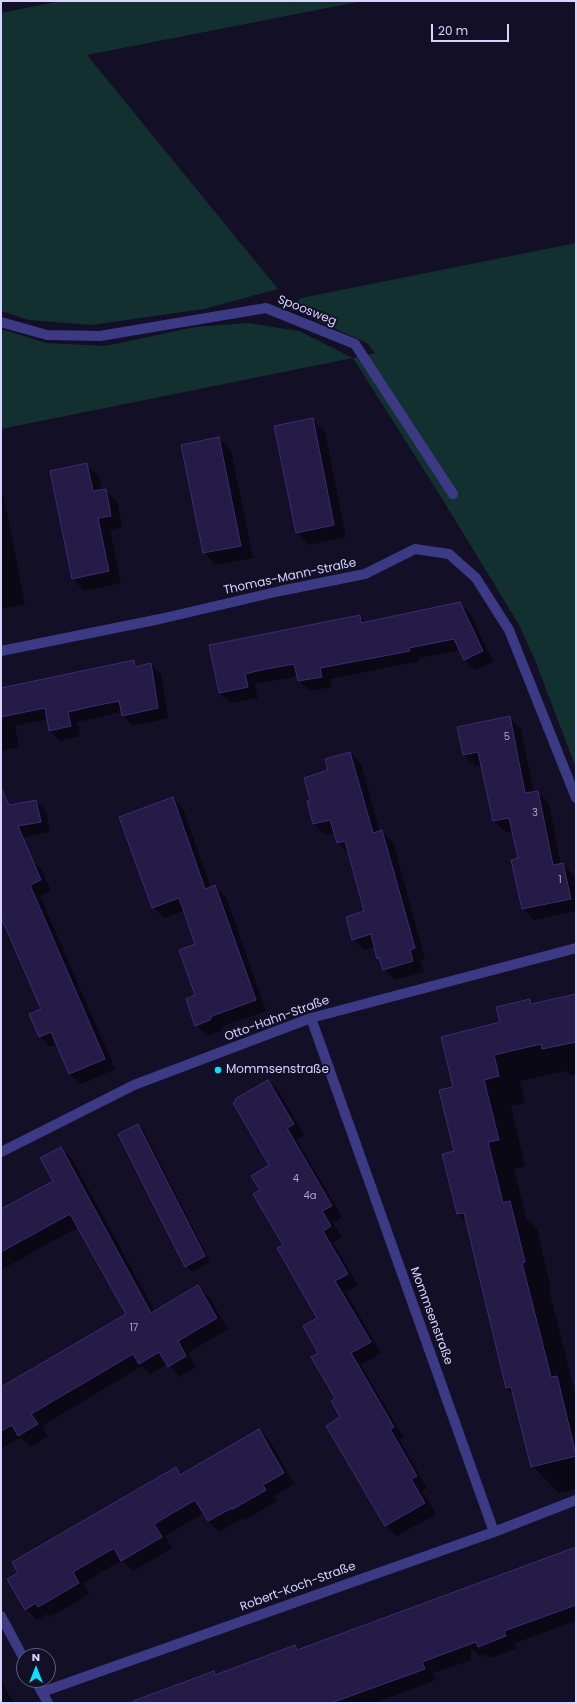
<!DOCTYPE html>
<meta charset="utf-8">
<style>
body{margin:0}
#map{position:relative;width:577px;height:1704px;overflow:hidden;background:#130f26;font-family:Poppins,sans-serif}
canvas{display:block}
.frame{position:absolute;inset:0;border:2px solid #d9d4ff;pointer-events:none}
.north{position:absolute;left:16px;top:1648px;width:40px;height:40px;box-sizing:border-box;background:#130f26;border:1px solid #625e7d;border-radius:50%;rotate:0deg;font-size:11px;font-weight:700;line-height:16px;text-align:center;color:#d9d4ff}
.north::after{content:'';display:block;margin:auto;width:14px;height:18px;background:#00e5ff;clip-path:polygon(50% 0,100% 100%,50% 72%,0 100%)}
.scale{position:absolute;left:431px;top:24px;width:78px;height:18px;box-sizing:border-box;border:2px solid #d9d4ff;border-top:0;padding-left:5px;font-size:12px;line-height:14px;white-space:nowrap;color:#d9d4ff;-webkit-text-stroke:3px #130f26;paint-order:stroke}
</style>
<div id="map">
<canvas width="577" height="1704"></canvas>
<div class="frame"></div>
<div class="north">N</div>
<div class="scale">20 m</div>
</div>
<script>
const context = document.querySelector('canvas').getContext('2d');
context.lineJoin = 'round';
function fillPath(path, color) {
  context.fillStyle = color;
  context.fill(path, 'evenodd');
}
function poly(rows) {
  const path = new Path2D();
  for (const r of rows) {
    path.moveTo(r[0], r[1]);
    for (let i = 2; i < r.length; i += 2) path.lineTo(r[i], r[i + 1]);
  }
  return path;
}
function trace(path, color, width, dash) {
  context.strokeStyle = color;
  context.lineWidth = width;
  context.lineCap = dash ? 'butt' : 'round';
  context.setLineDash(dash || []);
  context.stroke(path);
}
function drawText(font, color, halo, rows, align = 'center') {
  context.font = font + ' Poppins,sans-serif';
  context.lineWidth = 4;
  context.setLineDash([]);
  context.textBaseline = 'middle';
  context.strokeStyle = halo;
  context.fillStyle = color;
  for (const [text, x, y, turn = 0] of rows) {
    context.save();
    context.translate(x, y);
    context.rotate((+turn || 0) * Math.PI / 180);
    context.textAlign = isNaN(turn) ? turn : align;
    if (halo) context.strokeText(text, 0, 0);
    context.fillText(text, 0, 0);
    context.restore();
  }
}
fillPath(poly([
 [61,1,363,1,87,55,278,289,204,309,91,325,29,320,1,311,1,13],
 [576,243,576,768,535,660,518,623,441,497,353,358,1,429,1,329,47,343,105,346,195,327,248,323,299,331,353,358,375,353,367,343,298,312,293,308,296,302,301,298]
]), '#12302f');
fillPath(poly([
 [312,419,325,432,346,537,309,545,296,532],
 [219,438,231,450,253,558,216,565,204,553,182,446],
 [87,465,99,476,102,490,105,490,117,502,122,527,110,530,121,583,84,591,73,579],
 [1,494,4,497,25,604,1,609],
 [459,603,470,613,493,662,475,670,465,660,460,650,419,658,419,661,330,679,332,687,309,691,299,681,298,676,255,684,258,698,230,703,219,693,210,646,359,616,366,623],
 [133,662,139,667,151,664,161,674,168,718,133,726,123,716,122,712,105,716,77,722,80,736,60,741,50,730,48,719,15,726,19,747,1,751,1,689],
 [509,717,521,729,534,793,537,792,549,803,561,865,563,864,574,876,576,883,576,911,534,920,523,909,519,859,513,831,506,832,494,821,482,765,475,766,464,755],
 [350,753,361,764,380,832,382,832,393,842,425,959,420,960,424,972,395,980,384,969,375,947,364,950,353,939,366,912,348,853,338,843,335,832,325,835,314,824,308,802,311,801,330,770],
 [173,798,183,809,211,888,215,886,226,897,266,1011,223,1026,221,1031,207,1036,196,1025,196,945,184,911,164,918,153,907],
 [36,801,46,811,50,832,1,842,1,808],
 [31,859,42,870,51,891,40,896,115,1069,81,1084,70,1074,57,1044,50,1047,40,1036,42,1010,1,915,1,873],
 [576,995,576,1074,570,1076,565,1071,520,1081,525,1103,511,1106,525,1166,514,1169,527,1220,537,1229,551,1289,549,1290,576,1397,576,1489,559,1493,532,1466,514,1396,507,1388,468,1224,458,1214,454,1088,501,1023,530,1000,535,1004],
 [268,1081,279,1092,304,1135,297,1140,342,1217,333,1223,342,1238,333,1242,358,1285,346,1292,381,1353,361,1365,404,1438,400,1440,427,1488,422,1491,436,1514,397,1536,386,1525,342,1417,337,1399,320,1353,319,1318,261,1191,270,1165],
 [138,1125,144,1131,210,1262,192,1272,186,1266],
 [61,1148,72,1159,155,1312,198,1286,209,1297,228,1329,188,1353,196,1367,180,1377,168,1364,150,1374,142,1366,42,1426,48,1436,30,1447,20,1437,1,1449,1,1388,127,1315,78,1227,1,1270,1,1210,54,1181],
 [259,1430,270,1441,294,1484,274,1496,277,1501,245,1520,241,1519,219,1532,208,1521,204,1513,165,1536,172,1548,133,1571,122,1560,83,1583,89,1594,50,1617,47,1614,37,1620,26,1609,175,1468,182,1475],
 [576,1548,576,1621,515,1643,517,1648,490,1658,486,1654,480,1657,471,1648,471,1660,433,1673,436,1680,375,1703,132,1703,213,1672,216,1675,295,1646,299,1650],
 [1,1681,14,1703,1,1703]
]), '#0007');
const building = poly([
 [313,418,334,525,296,533,274,426,313,418],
 [219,437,241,546,203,553,181,445,219,437],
 [87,463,93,491,106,489,111,516,98,518,109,571,72,579,50,471,87,463],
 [460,602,483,651,464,660,454,639,409,648,410,651,320,668,322,677,298,681,294,664,266,669,245,674,248,687,219,693,209,645,360,615,361,623,460,602],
 [134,660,135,667,151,663,158,708,122,716,119,701,94,706,68,712,71,726,49,731,45,708,1,717,1,688,134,660],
 [510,716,525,793,538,791,553,865,563,863,571,899,522,909,511,860,518,858,509,818,493,821,478,752,463,755,457,727,510,716],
 [350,752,373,833,382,830,415,948,410,950,413,961,383,970,379,958,377,959,371,934,352,940,346,917,364,911,345,841,337,843,330,820,313,824,307,801,310,800,304,778,328,770,325,759,350,752],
 [1,788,9,805,36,800,41,822,18,826,41,880,30,885,105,1059,69,1074,51,1032,39,1037,29,1014,41,1009,1,917,1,788],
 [173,797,205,889,215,885,256,1000,212,1016,210,1020,195,1026,186,999,195,995,179,950,195,944,179,898,152,908,119,817,173,797],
 [576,994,576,1042,542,1049,541,1044,494,1055,499,1076,484,1080,499,1140,488,1142,503,1203,510,1201,525,1262,522,1263,551,1377,557,1376,576,1455,576,1456,531,1467,511,1387,506,1388,464,1213,457,1214,442,1154,454,1151,439,1090,453,1087,441,1037,500,1022,496,1007,530,999,531,1004,576,994],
 [268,1080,294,1124,287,1128,332,1206,322,1211,331,1226,323,1231,348,1274,335,1281,371,1342,351,1353,394,1427,390,1429,417,1476,411,1479,425,1503,385,1526,326,1426,340,1417,331,1401,335,1398,311,1357,318,1353,303,1326,317,1318,277,1248,283,1245,253,1194,260,1190,251,1176,269,1165,233,1103,236,1101,235,1099,268,1080],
 [138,1124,205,1256,185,1267,118,1134,138,1124],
 [61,1147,151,1313,198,1285,217,1318,178,1341,186,1356,168,1367,159,1352,139,1364,133,1354,31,1414,38,1424,18,1436,12,1425,1,1431,1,1387,126,1314,70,1214,1,1252,1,1209,53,1181,40,1158,61,1147],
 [259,1429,284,1473,263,1485,266,1490,233,1509,230,1509,208,1521,195,1500,154,1524,162,1537,121,1561,114,1548,73,1572,79,1583,38,1607,36,1603,25,1610,7,1579,18,1573,12,1562,176,1467,180,1475,259,1429],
 [576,1547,576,1605,504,1631,506,1636,478,1647,476,1642,422,1662,425,1669,331,1703,133,1703,133,1701,214,1671,215,1675,295,1645,297,1650,576,1547]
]);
fillPath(building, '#241b47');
trace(building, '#3b2d73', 1);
trace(poly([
 [1,322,47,335,100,336,266,308,355,344,453,494],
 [1,651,160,619,280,591,365,574,415,549,449,554,476,578,509,630,576,798],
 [311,1018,494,1532],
 [1,1152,134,1085,311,1018,576,948],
 [1,1616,24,1659],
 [35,1680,48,1703],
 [42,1692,494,1532,576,1500]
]), '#3d3a85', 10);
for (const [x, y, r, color] of [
 [218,1070,4,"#00e5ff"]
]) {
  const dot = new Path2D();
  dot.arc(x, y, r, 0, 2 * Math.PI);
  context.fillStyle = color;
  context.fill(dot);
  trace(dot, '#130f26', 1.5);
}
drawText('10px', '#aca6d1', null, [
 ["5",507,737],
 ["3",535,813],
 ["1",560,880],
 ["4",296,1179],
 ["4a",310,1196],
 ["17",134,1328]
]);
drawText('12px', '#d9d4ff', '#130f26', [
 ["Spoosweg",307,311,22],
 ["Thomas-Mann-Straße",290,577,-12],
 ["Otto-Hahn-Straße",277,1019,-20],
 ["Mommsenstraße",431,1316,70],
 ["Robert-Koch-Straße",298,1587,-20]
]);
drawText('12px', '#d9d4ff', '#130f26', [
 ["Mommsenstraße",226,1070]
], 'left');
</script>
